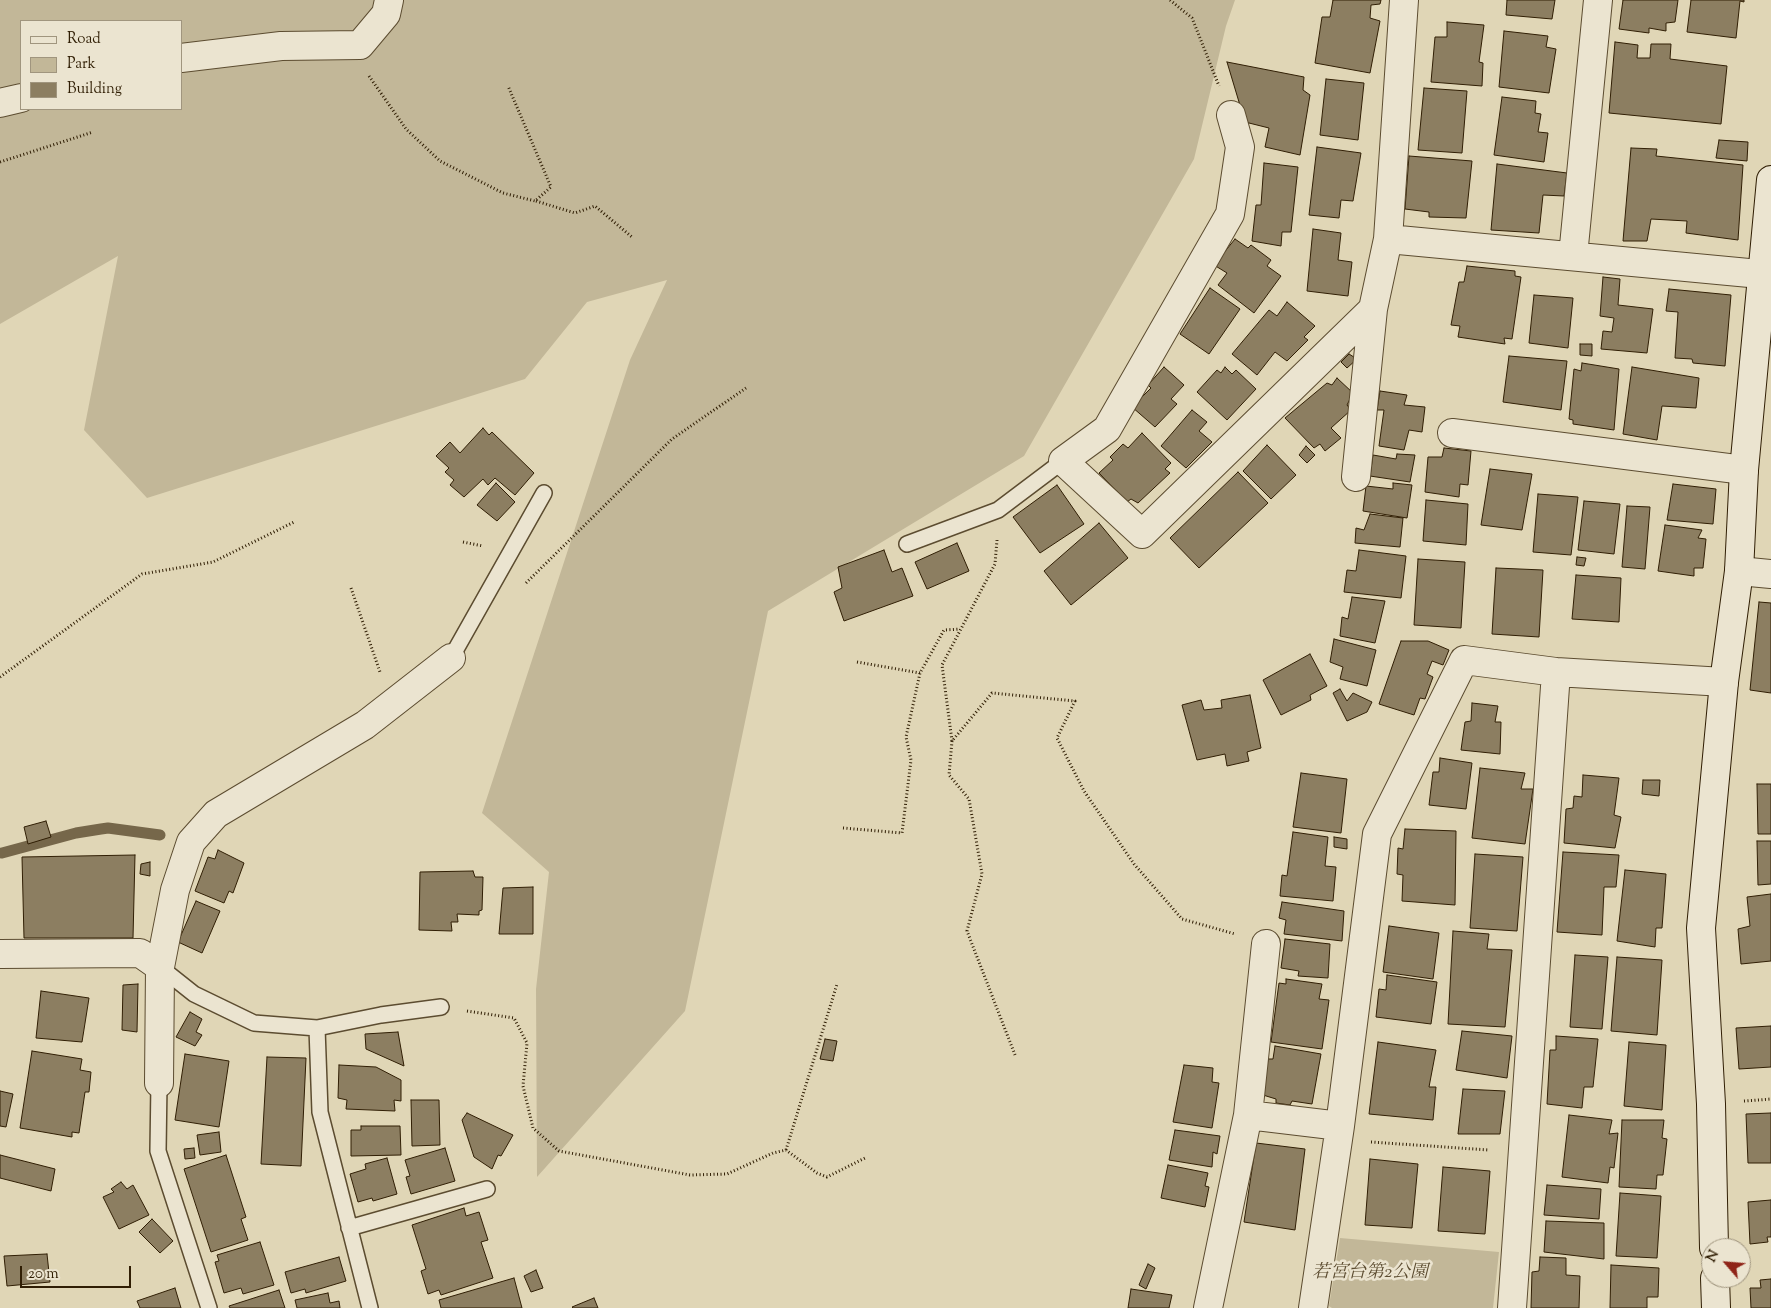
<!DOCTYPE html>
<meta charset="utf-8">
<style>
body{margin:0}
#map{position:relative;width:1771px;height:1308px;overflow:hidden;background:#e0d6b6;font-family:"Sorts Mill Goudy",serif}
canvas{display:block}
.legend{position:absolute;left:20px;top:20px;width:162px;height:90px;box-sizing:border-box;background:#ebe4d0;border:1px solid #a0957e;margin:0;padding:6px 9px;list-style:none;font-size:15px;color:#301e04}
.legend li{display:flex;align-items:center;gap:10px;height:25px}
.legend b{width:25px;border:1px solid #a0957e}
.north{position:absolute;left:1701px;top:1238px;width:50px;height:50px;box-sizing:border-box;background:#ebe4d0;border:1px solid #a0957e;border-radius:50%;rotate:297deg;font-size:14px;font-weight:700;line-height:20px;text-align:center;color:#301e04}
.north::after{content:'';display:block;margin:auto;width:18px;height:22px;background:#8f2418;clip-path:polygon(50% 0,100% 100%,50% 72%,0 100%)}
.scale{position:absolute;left:20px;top:1266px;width:111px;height:22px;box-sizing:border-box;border:2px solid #301e04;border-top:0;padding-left:6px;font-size:15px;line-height:18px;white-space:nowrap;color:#301e04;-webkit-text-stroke:4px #ebe4d0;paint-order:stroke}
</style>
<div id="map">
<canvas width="1771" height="1308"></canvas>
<ul class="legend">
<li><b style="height:6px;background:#ebe4d0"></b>Road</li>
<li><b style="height:14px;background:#c2b798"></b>Park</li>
<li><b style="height:14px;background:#8c7e61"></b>Building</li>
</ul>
<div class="north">N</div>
<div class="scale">20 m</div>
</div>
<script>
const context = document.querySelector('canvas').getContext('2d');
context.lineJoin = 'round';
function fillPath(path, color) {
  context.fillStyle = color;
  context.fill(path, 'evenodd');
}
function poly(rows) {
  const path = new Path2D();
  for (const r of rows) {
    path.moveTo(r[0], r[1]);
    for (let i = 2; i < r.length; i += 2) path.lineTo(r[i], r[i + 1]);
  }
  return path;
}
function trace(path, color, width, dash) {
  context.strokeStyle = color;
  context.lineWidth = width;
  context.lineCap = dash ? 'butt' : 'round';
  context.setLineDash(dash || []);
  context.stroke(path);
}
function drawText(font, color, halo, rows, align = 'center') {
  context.font = font + ' "Sorts Mill Goudy","Noto Serif JP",serif';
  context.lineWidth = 5;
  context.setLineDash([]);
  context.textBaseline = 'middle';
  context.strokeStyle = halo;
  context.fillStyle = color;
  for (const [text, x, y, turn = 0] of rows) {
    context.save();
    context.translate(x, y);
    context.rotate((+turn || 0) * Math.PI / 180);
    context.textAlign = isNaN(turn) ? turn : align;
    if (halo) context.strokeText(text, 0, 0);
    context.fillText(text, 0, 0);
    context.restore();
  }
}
fillPath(poly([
 [0,0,1235,0,1226,26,1194,159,1024,456,768,611,685,1011,537,1177,536,989,549,872,482,813,630,360,667,280,587,302,525,379,147,498,84,430,118,256,0,324],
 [21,21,181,21,181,109,21,109],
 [1340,1238,1499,1252,1493,1308,1332,1308,1329,1306]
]), '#c2b798');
trace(poly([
 [2,853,76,833,101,829,108,828,160,835]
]), '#76674a', 11);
const building = poly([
 [1333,0,1381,0,1380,4,1371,5,1370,18,1380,21,1370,73,1315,63,1322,17,1330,17,1333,0],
 [1507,0,1555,0,1552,19,1506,15,1507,0],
 [1623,0,1678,0,1675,22,1666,23,1666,31,1649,28,1649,33,1619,29,1623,0],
 [1691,0,1744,0,1744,2,1740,1,1736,38,1687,32,1691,0],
 [1447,22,1484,25,1479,62,1483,63,1482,86,1431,82,1435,37,1447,37,1447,22],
 [1504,31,1548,36,1546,47,1556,49,1549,93,1499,87,1504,31],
 [1615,42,1638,45,1637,58,1650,58,1651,44,1671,44,1670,59,1727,66,1721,124,1609,113,1615,42],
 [1227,62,1304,77,1303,90,1310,95,1300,155,1265,147,1269,128,1245,122,1227,62],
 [1326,79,1364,83,1358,140,1320,135,1326,79],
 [1424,88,1467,91,1462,153,1418,150,1424,88],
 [1502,97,1536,101,1535,113,1541,114,1538,132,1548,133,1544,162,1494,155,1502,97],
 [1719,140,1748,142,1747,161,1716,158,1719,140],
 [1317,147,1361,153,1353,201,1341,200,1339,218,1309,215,1317,147],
 [1631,148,1657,149,1656,156,1743,165,1738,240,1686,233,1687,221,1651,219,1647,241,1623,241,1631,148],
 [1409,156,1472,161,1466,218,1429,217,1429,212,1405,209,1409,156],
 [1264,163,1298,167,1291,232,1282,232,1281,246,1252,241,1256,205,1261,205,1264,163],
 [1497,164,1567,173,1564,196,1543,195,1539,233,1491,230,1497,164],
 [1313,229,1341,233,1338,260,1352,262,1348,296,1307,291,1313,229],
 [1235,239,1248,248,1251,245,1271,260,1267,266,1281,276,1254,313,1218,285,1227,273,1214,265,1235,239],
 [1467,266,1515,271,1515,276,1521,277,1512,339,1504,338,1505,344,1458,337,1460,326,1451,325,1459,282,1464,282,1467,266],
 [1603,277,1620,279,1618,305,1653,309,1647,353,1601,349,1603,331,1612,332,1614,318,1600,316,1603,277],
 [1210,288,1240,309,1209,354,1180,334,1210,288],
 [1669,289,1731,295,1725,366,1693,363,1692,359,1675,358,1678,312,1666,311,1669,289],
 [1534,295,1573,298,1568,348,1529,343,1534,295],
 [1287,302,1315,326,1304,337,1308,340,1287,361,1275,352,1257,375,1232,354,1269,310,1277,316,1287,302],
 [1580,344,1592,344,1592,356,1580,355,1580,344],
 [1349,354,1357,359,1347,368,1341,362,1349,354],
 [1509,356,1567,361,1561,410,1503,402,1509,356],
 [1582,363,1619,369,1614,430,1573,424,1573,420,1569,419,1574,369,1581,371,1582,363],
 [1164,367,1184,385,1171,399,1177,404,1155,427,1132,407,1151,388,1148,385,1164,367],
 [1225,367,1232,374,1236,370,1256,389,1227,420,1197,392,1217,370,1221,373,1225,367],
 [1632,367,1699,378,1696,408,1662,406,1657,440,1623,434,1632,367],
 [1337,378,1353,393,1347,405,1351,410,1331,428,1341,438,1325,451,1320,444,1314,448,1285,418,1327,383,1332,385,1337,378],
 [1380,391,1407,395,1404,405,1425,407,1422,432,1409,430,1404,450,1379,446,1384,410,1377,410,1380,391],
 [1192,410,1207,422,1199,431,1212,442,1186,468,1161,446,1192,410],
 [483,428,489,435,492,432,534,473,515,495,495,478,488,485,483,479,464,497,450,485,454,480,445,472,449,468,436,456,450,442,460,453,483,428],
 [1142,433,1171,463,1165,469,1170,473,1138,503,1131,499,1127,502,1099,473,1113,460,1110,457,1123,444,1128,448,1142,433],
 [1267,445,1296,475,1271,499,1243,471,1267,445],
 [1306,446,1315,455,1307,463,1299,455,1306,446],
 [1444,448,1471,451,1468,485,1460,484,1459,497,1425,492,1428,457,1442,457,1444,448],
 [1397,454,1415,455,1410,482,1370,476,1373,455,1396,459,1397,454],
 [1490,469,1532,474,1522,530,1481,525,1490,469],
 [1238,472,1268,503,1199,568,1170,538,1238,472],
 [496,483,515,502,497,521,477,505,496,483],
 [1393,483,1412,485,1407,518,1363,511,1366,486,1393,489,1393,483],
 [1673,484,1716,489,1713,524,1667,520,1673,484],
 [1057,485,1084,524,1040,553,1013,517,1057,485],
 [1538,494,1578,497,1571,555,1533,552,1538,494],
 [1426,500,1468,504,1466,545,1423,541,1426,500],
 [1584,501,1620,504,1614,554,1578,550,1584,501],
 [1627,506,1650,507,1645,569,1622,567,1627,506],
 [1370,514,1403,518,1400,547,1355,543,1356,528,1364,530,1370,514],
 [1099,523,1128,558,1071,605,1044,571,1099,523],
 [1665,525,1702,530,1698,538,1706,539,1703,568,1694,568,1694,576,1658,571,1665,525],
 [957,543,969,571,927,589,915,562,957,543],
 [884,550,892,572,902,568,913,596,844,621,834,592,842,588,838,567,884,550],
 [1359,550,1406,556,1401,598,1344,592,1347,570,1356,571,1359,550],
 [1577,557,1586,558,1584,566,1576,565,1577,557],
 [1418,559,1465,562,1461,628,1414,625,1418,559],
 [1496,568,1543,570,1539,637,1492,634,1496,568],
 [1576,575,1621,578,1619,622,1572,619,1576,575],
 [1352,597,1385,601,1375,643,1340,636,1342,617,1348,619,1352,597],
 [1759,602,1771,603,1771,693,1750,690,1759,602],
 [1334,639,1376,650,1367,686,1340,679,1343,667,1330,662,1334,639],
 [1401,641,1428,641,1449,650,1443,665,1432,661,1427,674,1433,677,1425,699,1420,698,1414,715,1379,704,1401,641],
 [1310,654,1327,686,1310,695,1311,700,1281,715,1263,680,1310,654],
 [1340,689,1347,701,1353,693,1372,702,1367,712,1347,721,1333,693,1340,689],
 [1250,695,1261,748,1247,752,1249,761,1227,766,1225,754,1197,760,1182,705,1201,700,1204,710,1222,708,1221,700,1250,695],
 [1472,703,1498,706,1495,722,1501,722,1500,754,1461,750,1465,722,1471,721,1472,703],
 [1440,758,1472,763,1466,809,1429,805,1433,772,1439,772,1440,758],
 [1480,768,1525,773,1521,789,1533,789,1525,844,1472,838,1480,768],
 [1301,773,1347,779,1341,833,1293,827,1301,773],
 [1583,775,1619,778,1614,815,1621,817,1615,848,1564,843,1566,809,1573,808,1574,796,1582,797,1583,775],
 [1643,780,1660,780,1659,796,1642,794,1643,780],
 [1757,784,1771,784,1771,834,1758,834,1757,784],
 [46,821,51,837,28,844,24,827,46,821],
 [1405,829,1456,831,1455,905,1402,901,1403,875,1397,874,1398,848,1403,849,1405,829],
 [1293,832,1328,837,1325,866,1336,867,1333,901,1280,896,1282,875,1287,876,1293,832],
 [1334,837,1347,839,1347,849,1334,847,1334,837],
 [1757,841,1771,841,1771,884,1758,885,1757,841],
 [218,850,244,863,233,893,229,891,224,903,195,891,208,857,215,859,218,850],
 [1563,852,1619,855,1616,887,1604,887,1602,935,1557,932,1563,852],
 [1475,854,1523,857,1517,931,1470,928,1475,854],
 [135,855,133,938,24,938,22,857,135,855],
 [150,862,150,876,140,874,141,864,150,862],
 [1625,870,1666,874,1662,928,1656,928,1655,947,1617,941,1625,870],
 [473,871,475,877,483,877,482,910,479,911,479,915,457,914,458,922,451,922,452,931,419,930,420,872,473,871],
 [533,887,533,934,499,934,503,888,533,887],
 [1771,894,1771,961,1741,964,1738,929,1750,926,1747,897,1771,894],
 [196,901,220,911,202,953,178,942,196,901],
 [1282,902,1344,911,1342,941,1284,934,1286,920,1279,918,1282,902],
 [1389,926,1439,933,1433,979,1383,972,1389,926],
 [1453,931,1489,934,1487,949,1512,950,1505,1027,1448,1024,1453,931],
 [1285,939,1330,944,1328,978,1298,976,1299,971,1281,968,1285,939],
 [1575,955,1608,957,1602,1029,1570,1027,1575,955],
 [1617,957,1662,960,1657,1035,1611,1031,1617,957],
 [1387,975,1437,982,1431,1024,1376,1017,1379,989,1386,990,1387,975],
 [1286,979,1322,984,1319,999,1329,1000,1322,1049,1271,1042,1279,983,1286,984,1286,979],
 [138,984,137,1032,122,1030,123,985,138,984],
 [41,991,89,998,82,1042,36,1038,41,991],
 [190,1012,202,1019,196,1032,202,1035,195,1046,176,1037,190,1012],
 [1771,1026,1771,1067,1739,1069,1736,1028,1771,1026],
 [1462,1031,1512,1036,1507,1078,1456,1070,1462,1031],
 [398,1032,404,1066,366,1049,365,1034,398,1032],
 [1556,1036,1598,1039,1593,1087,1584,1087,1582,1108,1547,1104,1550,1050,1556,1050,1556,1036],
 [825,1039,837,1041,833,1061,820,1059,825,1039],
 [1378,1042,1436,1050,1429,1087,1436,1087,1433,1120,1369,1114,1378,1042],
 [1629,1042,1666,1045,1662,1110,1624,1106,1629,1042],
 [1275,1046,1321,1054,1312,1104,1292,1101,1290,1105,1276,1103,1276,1099,1263,1095,1268,1059,1273,1059,1275,1046],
 [32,1051,82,1059,80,1070,91,1072,89,1092,85,1092,79,1133,72,1132,72,1137,20,1128,32,1051],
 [185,1054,229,1061,219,1127,175,1120,185,1054],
 [267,1057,306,1058,301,1166,261,1164,267,1057],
 [339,1065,376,1067,401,1080,401,1101,394,1100,395,1111,346,1109,347,1100,338,1098,339,1065],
 [1184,1065,1213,1068,1212,1082,1219,1083,1212,1128,1173,1122,1184,1065],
 [1463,1089,1505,1091,1500,1134,1458,1134,1463,1089],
 [0,1091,13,1094,6,1127,0,1126,0,1091],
 [411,1100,439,1100,440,1145,412,1146,411,1100],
 [467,1113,513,1135,501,1156,498,1155,492,1169,474,1157,462,1120,467,1113],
 [1771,1113,1771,1163,1748,1163,1746,1114,1771,1113],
 [1569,1115,1612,1120,1609,1134,1618,1133,1614,1168,1610,1167,1608,1183,1562,1177,1569,1115],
 [1622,1120,1664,1120,1662,1138,1667,1139,1663,1175,1657,1175,1656,1189,1619,1187,1622,1120],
 [361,1126,400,1126,401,1155,351,1156,351,1130,361,1130,361,1126],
 [1175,1130,1220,1136,1217,1154,1213,1152,1212,1167,1169,1160,1175,1130],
 [219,1132,221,1152,200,1155,197,1135,219,1132],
 [1256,1143,1305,1149,1295,1230,1244,1222,1256,1143],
 [194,1148,195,1158,185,1159,184,1149,194,1148],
 [445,1148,455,1181,411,1194,406,1177,410,1176,405,1160,445,1148],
 [0,1155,55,1169,51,1191,0,1178,0,1155],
 [226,1155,246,1217,241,1219,248,1240,211,1252,184,1169,226,1155],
 [387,1158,397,1194,373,1201,372,1198,358,1202,350,1174,366,1169,365,1164,387,1158],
 [1370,1159,1418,1164,1412,1228,1365,1225,1370,1159],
 [1168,1165,1208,1173,1205,1186,1209,1187,1205,1207,1161,1198,1168,1165],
 [1443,1167,1490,1171,1485,1234,1438,1231,1443,1167],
 [121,1182,127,1189,133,1185,149,1215,119,1229,103,1197,114,1192,111,1189,121,1182],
 [1547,1185,1601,1189,1599,1219,1544,1215,1547,1185],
 [1620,1193,1661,1196,1657,1258,1616,1256,1620,1193],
 [1771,1200,1771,1237,1767,1237,1768,1242,1750,1244,1748,1202,1771,1200],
 [464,1208,466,1216,479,1212,488,1240,481,1242,493,1278,441,1295,439,1290,428,1294,421,1271,426,1269,412,1225,464,1208],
 [152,1219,173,1241,160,1253,139,1232,152,1219],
 [1546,1221,1604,1223,1604,1259,1544,1252,1546,1221],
 [260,1242,274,1285,243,1294,241,1288,224,1293,215,1262,219,1261,217,1255,260,1242],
 [47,1254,50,1282,7,1286,4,1256,47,1254],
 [339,1257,346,1281,306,1293,305,1289,291,1293,285,1272,339,1257],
 [1540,1257,1566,1258,1566,1275,1580,1276,1579,1308,1531,1308,1532,1272,1539,1271,1540,1257],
 [1148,1264,1155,1268,1146,1289,1139,1285,1148,1264],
 [1611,1265,1659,1268,1658,1297,1647,1297,1647,1308,1610,1308,1611,1265],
 [536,1270,543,1288,531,1292,524,1276,536,1270],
 [514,1278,522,1308,441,1308,439,1300,514,1278],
 [1771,1279,1771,1308,1751,1308,1750,1288,1761,1288,1760,1280,1771,1279],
 [175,1288,181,1308,140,1308,137,1301,175,1288],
 [1131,1289,1172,1295,1169,1308,1128,1308,1131,1289],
 [279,1290,285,1308,230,1308,229,1306,279,1290],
 [328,1293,330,1303,339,1301,340,1308,297,1308,295,1300,328,1293],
 [594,1298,598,1308,573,1308,572,1307,594,1298]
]);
fillPath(building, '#8c7e61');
trace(building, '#301e04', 1);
const lane = poly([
 [907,544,998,510,1063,461],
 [451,658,544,493],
 [160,967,194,994,254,1023,317,1028,381,1015,441,1007],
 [317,1028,320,1112,370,1308],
 [159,1083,158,1151,209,1308],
 [349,1228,487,1189]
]);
const street = poly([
 [181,58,281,46,360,45,386,14,389,0],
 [0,103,21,98],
 [1231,115,1240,147,1230,214,1107,429,1063,461,1142,534,1373,309,1388,239,1404,0],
 [1388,239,1771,275],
 [1573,256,1598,0],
 [1452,433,1744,470],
 [1356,477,1373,309],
 [1739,571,1771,574],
 [0,954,140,953,160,967,159,1083],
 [160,967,175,890,191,842,216,814,365,725,451,658],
 [1248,1115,1340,1126],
 [1208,1308,1248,1115,1266,944],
 [1313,1308,1340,1126,1377,834,1464,660,1556,672,1724,682],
 [1512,1308,1556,672]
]);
const secondary = poly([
 [1714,1248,1711,1104,1701,928,1724,682,1739,571,1744,470,1771,180],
 [1715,1278,1716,1308]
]);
trace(lane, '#5c4c30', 18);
trace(street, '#5c4c30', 30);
trace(secondary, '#301e04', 30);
trace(poly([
 [1170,0,1192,18,1219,86],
 [369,76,406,129,440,161,503,193,535,201,551,187,508,86],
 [0,162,93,132],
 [536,201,575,213,595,206,632,237],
 [997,540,995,564,942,665,952,741,992,693,1075,701,1057,738,1084,791,1134,864,1182,919,1235,934],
 [463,542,483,546],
 [526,583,672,439,746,388],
 [351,588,380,672],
 [857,662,920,673],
 [0,677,142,574,213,562,294,522],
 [952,741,949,775,969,799,982,874,967,931,1015,1055],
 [843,828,902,833,911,760,906,737,920,673,944,630,960,629],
 [467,1011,514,1018,527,1043,523,1086,533,1128,559,1151,690,1175,727,1174,773,1153,786,1150,817,1173,827,1177,867,1157],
 [1744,1101,1771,1099],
 [1371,1142,1489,1150],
 [786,1150,837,984]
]), '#301e04', 3, [1, 2.5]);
trace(lane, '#ebe4d0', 15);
trace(street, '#ebe4d0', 28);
trace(secondary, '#ebe4d0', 28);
drawText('italic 18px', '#5c4c30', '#ebe4d0', [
 ["若宮台第2公園",1370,1274]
]);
</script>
